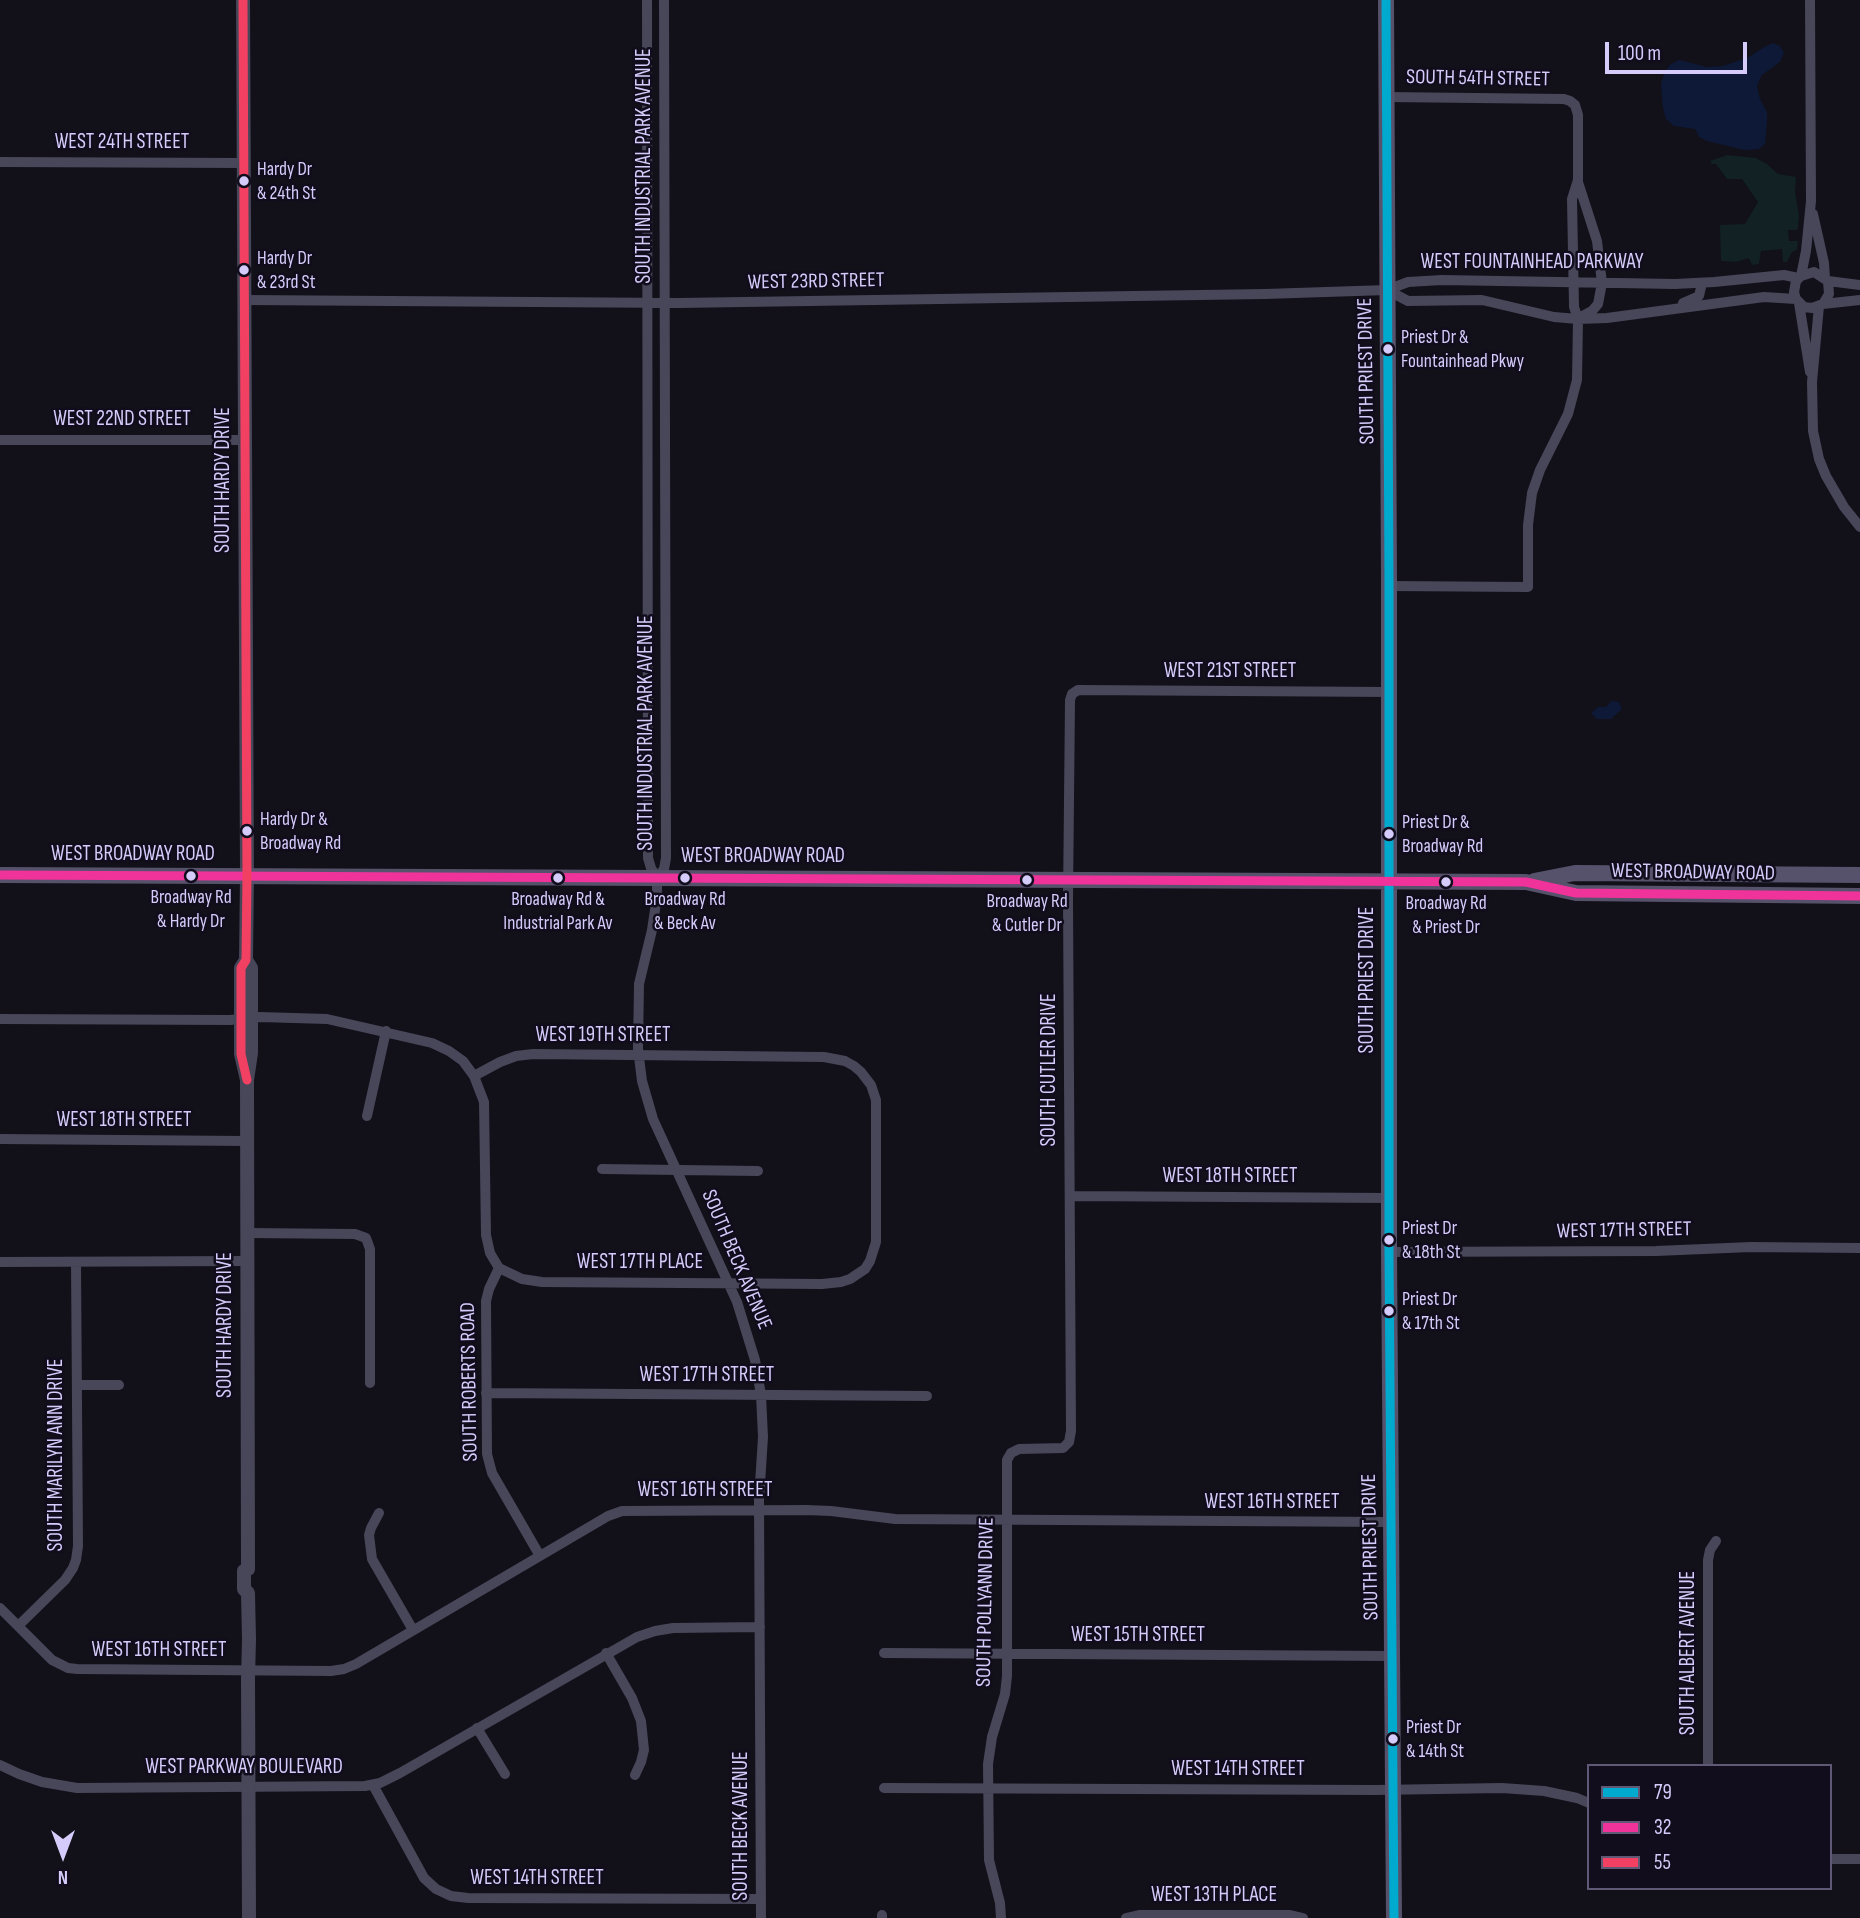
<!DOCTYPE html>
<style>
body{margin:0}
#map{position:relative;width:1860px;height:1918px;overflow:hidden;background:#121018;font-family:"Sofia Sans Condensed",sans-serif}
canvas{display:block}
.legend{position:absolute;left:1587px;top:1764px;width:245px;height:126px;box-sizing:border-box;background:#110d1c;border:2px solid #605975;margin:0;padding:9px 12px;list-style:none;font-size:21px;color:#d6ccfb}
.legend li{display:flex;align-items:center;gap:14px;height:35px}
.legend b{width:35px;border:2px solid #605975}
.north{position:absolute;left:28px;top:1820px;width:70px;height:70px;-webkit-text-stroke:5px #110d1c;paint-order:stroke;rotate:180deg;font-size:19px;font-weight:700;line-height:28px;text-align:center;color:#d6ccfb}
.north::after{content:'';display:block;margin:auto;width:24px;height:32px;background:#d6ccfb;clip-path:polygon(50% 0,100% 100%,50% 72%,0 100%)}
.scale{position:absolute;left:1605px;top:42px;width:142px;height:32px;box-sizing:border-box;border:4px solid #d6ccfb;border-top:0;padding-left:9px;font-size:21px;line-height:24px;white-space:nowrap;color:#d6ccfb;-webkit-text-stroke:5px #110d1c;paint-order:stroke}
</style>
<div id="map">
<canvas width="1860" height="1918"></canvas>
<ul class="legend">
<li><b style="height:9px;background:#00a9ce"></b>79</li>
<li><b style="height:9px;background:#ef339a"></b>32</li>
<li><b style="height:9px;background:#f24062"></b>55</li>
</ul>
<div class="north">N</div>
<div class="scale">100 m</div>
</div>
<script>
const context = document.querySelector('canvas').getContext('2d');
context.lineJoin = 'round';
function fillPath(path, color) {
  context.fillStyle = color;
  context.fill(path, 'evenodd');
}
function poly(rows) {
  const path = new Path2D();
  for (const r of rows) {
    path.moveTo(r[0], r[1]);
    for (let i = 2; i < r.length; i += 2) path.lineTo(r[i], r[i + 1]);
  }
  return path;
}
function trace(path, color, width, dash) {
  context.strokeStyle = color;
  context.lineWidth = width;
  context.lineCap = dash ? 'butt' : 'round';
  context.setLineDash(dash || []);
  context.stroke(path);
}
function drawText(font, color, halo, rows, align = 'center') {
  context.font = font + ' "Sofia Sans Condensed",sans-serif';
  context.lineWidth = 5;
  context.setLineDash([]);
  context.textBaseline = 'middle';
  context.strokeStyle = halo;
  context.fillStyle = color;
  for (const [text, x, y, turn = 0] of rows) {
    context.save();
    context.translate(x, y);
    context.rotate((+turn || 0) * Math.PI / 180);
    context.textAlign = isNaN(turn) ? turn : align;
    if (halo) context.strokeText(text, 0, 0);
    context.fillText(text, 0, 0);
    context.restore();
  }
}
fillPath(poly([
 [1727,155,1756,158,1767,164,1778,174,1796,177,1795,191,1799,216,1798,228,1797,230,1788,230,1789,241,1798,241,1797,250,1792,252,1787,262,1783,262,1782,249,1761,251,1759,264,1752,265,1749,258,1736,262,1721,261,1720,225,1745,224,1758,202,1742,179,1727,179,1716,164,1712,164,1710,161]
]), '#112124');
fillPath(poly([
 [1773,43,1780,46,1784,53,1780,62,1762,75,1757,86,1760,99,1767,112,1767,122,1765,144,1759,149,1744,150,1707,141,1699,137,1695,129,1674,126,1666,119,1663,108,1661,84,1665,71,1671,64,1679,60,1707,67,1723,66,1749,57,1764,47],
 [1611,701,1619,702,1622,709,1611,719,1597,719,1591,713,1598,707,1606,707]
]), '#0e1937');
trace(poly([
 [647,0,648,858,651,868,657,878],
 [1386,97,1564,99,1570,101,1575,105,1578,115,1578,180,1572,199,1574,307,1578,319,1577,380,1568,414,1540,470,1532,493,1528,525,1528,587,1389,586],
 [0,162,244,163],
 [1578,182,1597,241,1602,283,1598,304,1592,311,1581,317],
 [1813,214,1824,263,1825,278],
 [1801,276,1806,251,1811,201,1810,0],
 [1828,281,1860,285],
 [1387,290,1408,301,1482,300,1554,317,1578,319,1607,318,1764,297,1796,299],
 [245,300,679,303,1265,294,1387,290,1408,282,1442,280,1675,284,1714,282,1784,275,1798,278],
 [1683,303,1699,296,1702,283],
 [1799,303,1810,372],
 [1823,304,1829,294,1828,281,1814,272,1801,276,1796,281,1794,292,1796,299,1804,307,1812,308,1823,304,1860,300],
 [1819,306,1812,382,1813,431,1819,459,1826,476,1844,507,1860,527],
 [0,440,244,440],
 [657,878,657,896,652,930,639,984,638,1049,642,1081,653,1119,737,1302,755,1360,761,1395,763,1437,759,1500,761,1918],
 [657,878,664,869,666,858,664,0],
 [0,1019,230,1020,260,1017,327,1019,432,1043,449,1051,463,1061,474,1076,484,1102,486,1235,490,1253,499,1268,489,1289,486,1301,487,1454,492,1473,540,1556],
 [474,1076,500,1062,516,1056,533,1054,824,1057,845,1061,854,1066,861,1072,871,1085,876,1100,876,1242,870,1261,865,1269,850,1279,841,1282,822,1284,542,1282,522,1279,499,1268],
 [367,1116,386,1031],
 [0,1139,247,1141],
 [602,1169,758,1171],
 [1070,1196,1389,1198],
 [247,1233,355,1234,366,1238,370,1249,370,1383],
 [1389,1252,1656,1251,1751,1247,1860,1248],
 [0,1262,247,1261],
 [77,1385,119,1385],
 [486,1393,927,1396],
 [379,1513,371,1528,369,1535,372,1559,413,1630],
 [0,1608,52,1660,68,1668,77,1669,331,1671,344,1669,356,1664,608,1516,622,1511,806,1510,831,1511,895,1519,1391,1522],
 [18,1626,65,1580,73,1568,76,1560,78,1546,76,1262],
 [606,1653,632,1698,641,1721,644,1750,641,1762,635,1775],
 [884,1653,1393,1656],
 [477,1728,505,1774],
 [0,1765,19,1774,42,1782,77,1788,365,1786,380,1783,400,1773,637,1637,655,1631,673,1628,760,1627],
 [1708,1766,1708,1560,1710,1550,1716,1541],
 [373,1785,424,1878,436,1889,451,1896,468,1898,761,1899],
 [884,1788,1376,1790,1502,1788,1544,1791,1577,1798,1589,1803],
 [1830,1859,1860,1859],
 [882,1918,882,1915],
 [1001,1918,1000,1903,989,1860,988,1764,992,1737,1005,1694,1007,1676,1007,1460,1011,1453,1019,1449,1063,1448,1069,1442,1071,1431,1068,899,1070,700,1072,694,1078,690,1389,692],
 [1126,1918,1139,1915,1290,1915,1303,1918]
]), '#484659', 10);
trace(poly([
 [243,0,247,876,246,960,241,968,241,1054,247,1080],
 [246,960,251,968,251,1053,247,1080,248,1569,244,1571,244,1589,248,1593,249,1639,248,1679,249,1918]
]), '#484659', 14);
trace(poly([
 [1386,0,1389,577,1389,1252,1394,1918],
 [0,875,1526,882,1576,893,1860,896],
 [1534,881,1575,873,1860,875]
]), '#56526c', 16);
trace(poly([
 [1386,0,1389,577,1389,1252,1394,1918]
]), '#00a9ce', 9);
trace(poly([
 [0,875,1526,882,1576,893,1860,896]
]), '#ef339a', 9);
trace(poly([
 [243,0,247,876,246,960,241,968,241,1054,247,1080]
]), '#f24062', 9);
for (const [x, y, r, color] of [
 [244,181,6,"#d6ccfb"],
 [244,270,6,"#d6ccfb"],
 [1388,349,6,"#d6ccfb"],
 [247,831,6,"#d6ccfb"],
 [1389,834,6,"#d6ccfb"],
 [191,876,6,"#d6ccfb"],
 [558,878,6,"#d6ccfb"],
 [685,878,6,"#d6ccfb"],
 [1027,880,6,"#d6ccfb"],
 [1446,882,6,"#d6ccfb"],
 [1389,1240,6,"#d6ccfb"],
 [1389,1311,6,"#d6ccfb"],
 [1393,1739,6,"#d6ccfb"]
]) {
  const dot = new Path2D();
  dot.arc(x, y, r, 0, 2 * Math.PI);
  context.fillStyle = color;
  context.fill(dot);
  trace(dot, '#110d1c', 2.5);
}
drawText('19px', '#d6ccfb', '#110d1c', [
 ["Hardy Dr",257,170],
 ["& 24th St",257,194],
 ["Hardy Dr",257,259],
 ["& 23rd St",257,283],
 ["Priest Dr &",1401,338],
 ["Fountainhead Pkwy",1401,362],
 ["Hardy Dr &",260,820],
 ["Broadway Rd",260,844],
 ["Priest Dr &",1402,823],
 ["Broadway Rd",1402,847],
 ["Broadway Rd",191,898,"center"],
 ["& Hardy Dr",191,922,"center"],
 ["Broadway Rd &",558,900,"center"],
 ["Industrial Park Av",558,924,"center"],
 ["Broadway Rd",685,900,"center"],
 ["& Beck Av",685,924,"center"],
 ["Broadway Rd",1027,902,"center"],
 ["& Cutler Dr",1027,926,"center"],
 ["Broadway Rd",1446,904,"center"],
 ["& Priest Dr",1446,928,"center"],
 ["Priest Dr",1402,1229],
 ["& 18th St",1402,1253],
 ["Priest Dr",1402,1300],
 ["& 17th St",1402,1324],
 ["Priest Dr",1406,1728],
 ["& 14th St",1406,1752]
], 'left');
drawText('21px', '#d6ccfb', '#110d1c', [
 ["SOUTH 54TH STREET",1478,79,1],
 ["WEST 24TH STREET",122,143],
 ["SOUTH INDUSTRIAL PARK AVENUE",645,166,-90],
 ["WEST FOUNTAINHEAD PARKWAY",1532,263],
 ["WEST 23RD STREET",816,282,-1],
 ["SOUTH PRIEST DRIVE",1367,371,-91],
 ["WEST 22ND STREET",122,420],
 ["SOUTH HARDY DRIVE",224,480,-90],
 ["WEST 21ST STREET",1230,672],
 ["SOUTH INDUSTRIAL PARK AVENUE",647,733,-90],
 ["WEST BROADWAY ROAD",133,855],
 ["WEST BROADWAY ROAD",763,857],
 ["WEST BROADWAY ROAD",1693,873,1],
 ["SOUTH PRIEST DRIVE",1368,980,-90],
 ["WEST 19TH STREET",603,1036],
 ["SOUTH CUTLER DRIVE",1050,1070,-90],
 ["WEST 18TH STREET",124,1121],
 ["WEST 18TH STREET",1230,1177],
 ["WEST 17TH STREET",1624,1231,-1],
 ["SOUTH BECK AVENUE",736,1260,67],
 ["WEST 17TH PLACE",640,1263],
 ["SOUTH HARDY DRIVE",226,1325,-90],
 ["WEST 17TH STREET",707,1376],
 ["SOUTH ROBERTS ROAD",470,1382,-91],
 ["SOUTH MARILYN ANN DRIVE",57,1455,-90],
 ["WEST 16TH STREET",705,1491],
 ["WEST 16TH STREET",1272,1503],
 ["SOUTH PRIEST DRIVE",1371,1547,-91],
 ["SOUTH POLLYANN DRIVE",986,1602,-89],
 ["WEST 15TH STREET",1138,1636],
 ["WEST 16TH STREET",159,1651],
 ["SOUTH ALBERT AVENUE",1689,1653,-90],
 ["WEST PARKWAY BOULEVARD",244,1768],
 ["WEST 14TH STREET",1238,1770],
 ["SOUTH BECK AVENUE",742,1826,-90],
 ["WEST 14TH STREET",537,1879],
 ["WEST 13TH PLACE",1214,1896]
]);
</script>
